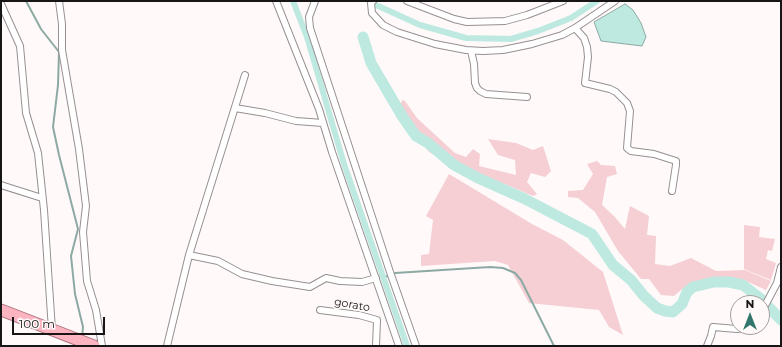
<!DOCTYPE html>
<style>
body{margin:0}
#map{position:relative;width:782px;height:347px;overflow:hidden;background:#fff9f9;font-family:Montserrat,sans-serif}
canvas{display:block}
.frame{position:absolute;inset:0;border:2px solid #171515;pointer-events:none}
.north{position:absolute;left:730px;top:295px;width:40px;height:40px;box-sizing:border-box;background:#fff9f9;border:1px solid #a29e9e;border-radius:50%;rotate:0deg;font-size:11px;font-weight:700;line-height:16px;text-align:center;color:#171515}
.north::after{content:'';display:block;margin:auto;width:14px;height:18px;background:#32776c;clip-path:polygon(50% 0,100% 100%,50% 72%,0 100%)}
.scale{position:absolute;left:12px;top:317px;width:93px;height:18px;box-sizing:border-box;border:2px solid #171515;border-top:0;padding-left:5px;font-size:12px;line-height:14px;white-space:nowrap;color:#171515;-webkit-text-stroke:3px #fff9f9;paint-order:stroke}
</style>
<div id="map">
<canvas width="782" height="347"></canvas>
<div class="frame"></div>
<div class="north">N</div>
<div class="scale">100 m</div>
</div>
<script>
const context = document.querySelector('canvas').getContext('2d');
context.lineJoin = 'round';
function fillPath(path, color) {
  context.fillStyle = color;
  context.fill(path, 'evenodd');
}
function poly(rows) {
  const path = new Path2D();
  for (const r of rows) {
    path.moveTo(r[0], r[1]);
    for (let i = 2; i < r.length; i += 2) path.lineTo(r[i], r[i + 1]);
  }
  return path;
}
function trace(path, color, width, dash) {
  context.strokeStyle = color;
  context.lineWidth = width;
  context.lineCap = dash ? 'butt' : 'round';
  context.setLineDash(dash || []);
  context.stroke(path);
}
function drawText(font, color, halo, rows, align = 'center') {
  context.font = font + ' Montserrat,sans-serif';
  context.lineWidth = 3.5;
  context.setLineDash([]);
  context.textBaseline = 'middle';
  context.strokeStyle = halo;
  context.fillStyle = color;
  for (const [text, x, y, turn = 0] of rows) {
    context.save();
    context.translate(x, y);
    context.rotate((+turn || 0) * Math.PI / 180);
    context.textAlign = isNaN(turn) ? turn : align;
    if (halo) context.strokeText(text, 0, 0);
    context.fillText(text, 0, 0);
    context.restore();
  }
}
fillPath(poly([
 [402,100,405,101,417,118,455,153,466,157,473,149,480,154,479,166,516,175,515,160,498,155,488,139,516,143,533,150,543,146,551,171,545,177,531,173,527,182,537,194,533,196,476,172,449,162,429,152,419,139,400,107],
 [597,161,601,165,615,166,617,174,607,177,602,205,614,216,625,229,630,206,649,216,647,235,656,236,655,264,670,266,691,258,716,271,745,270,771,281,766,290,746,281,716,277,687,285,674,296,661,295,649,279,641,279,618,251,595,212,578,198,568,197,568,191,583,190,593,174,587,164],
 [449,174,532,224,563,240,603,272,623,335,609,327,599,310,529,303,508,265,495,261,421,266,421,255,429,254,433,220,426,216],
 [744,225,760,227,759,237,775,239,772,251,768,250,766,259,776,263,771,280,744,269]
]), '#f5cfd4');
const water = poly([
 [625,4,633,10,641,23,646,37,642,46,601,41,594,22,625,4]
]);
fillPath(water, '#bee9e0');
trace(water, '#8ca9a3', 1);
trace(poly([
 [26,1,41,29,59,52,58,85,53,127,59,155,78,229,71,256,75,294,83,327,82,338],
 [395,273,490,267,503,268,515,273,521,280,554,346],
 [384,277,388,276]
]), '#8ca9a3', 2);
trace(poly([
 [293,1,307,37,344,164,407,346],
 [376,5,420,25,466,38,511,39,538,31,571,18,597,1]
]), '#bee9e0', 6);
trace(poly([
 [363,37,371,63,402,116,416,136,428,143,454,165,478,178,525,199,592,234,613,265,631,280,644,296,657,308,665,311,673,312,682,304,687,292,693,287,714,282,729,282,743,285,761,299,781,320]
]), '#bee9e0', 11);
const minor = poly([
 [59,1,62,24,62,50,79,149,86,206,83,232,87,281,96,310,102,346],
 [276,1,319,109,332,152,399,346],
 [315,1,309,17,310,28,390,272,416,346],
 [373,1,371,3,372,13,383,25,397,32,435,44,466,50,483,51,503,50,532,44,562,35,575,28,615,1],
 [407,1,454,19,467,22,505,21,527,15,563,1],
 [1,4,20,46,26,113,38,153,44,210,52,330],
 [575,28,584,38,587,47,588,57,585,83,610,89,616,92,627,103,630,111,627,148,631,151,654,154,676,161,676,165,672,191],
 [471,51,474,64,475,83,477,88,480,91,486,94,527,97],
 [235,108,265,113,296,121,323,123],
 [1,185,42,198],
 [189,255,218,261,242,274,272,281,310,287,326,278,340,281,362,282,376,278],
 [320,310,359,315,377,320,376,346],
 [762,311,777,283,781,267],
 [167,346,189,255,245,75],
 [707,346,711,336,713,327,737,329,750,327]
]);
const trunk = poly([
 [1,310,94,346]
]);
trace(minor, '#969091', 8);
trace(trunk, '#ab707a', 13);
trace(minor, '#fff', 6);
trace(trunk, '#fcb4c0', 11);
drawText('11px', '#171515', '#fff9f9', [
 ["gorato",352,305,10]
]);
</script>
